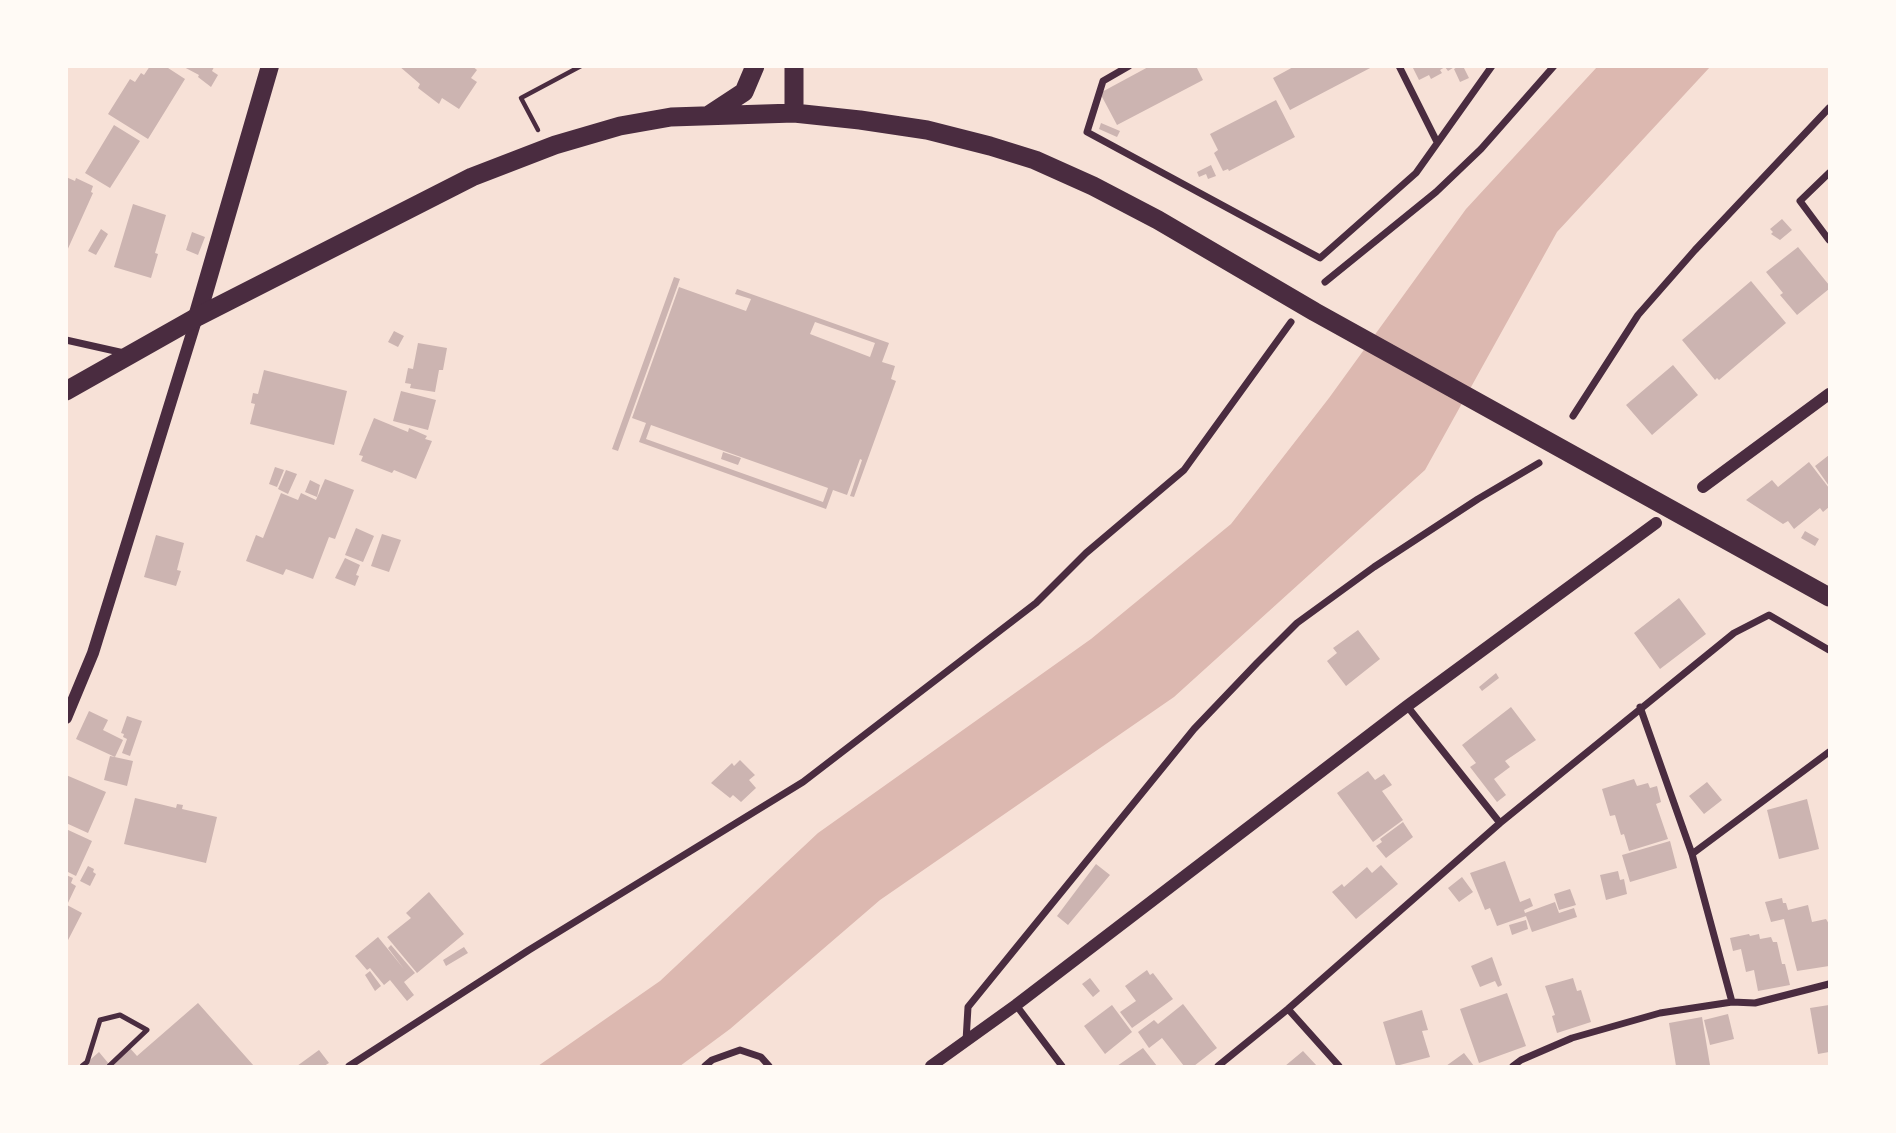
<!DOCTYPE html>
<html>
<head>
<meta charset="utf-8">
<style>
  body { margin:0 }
  #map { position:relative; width:1896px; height:1133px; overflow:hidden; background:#f7e1d7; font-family:"IBM Plex Sans",sans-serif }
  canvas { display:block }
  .frame { position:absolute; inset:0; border:68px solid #fffaf5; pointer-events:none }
</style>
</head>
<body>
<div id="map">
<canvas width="1896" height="1133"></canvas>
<div class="frame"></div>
</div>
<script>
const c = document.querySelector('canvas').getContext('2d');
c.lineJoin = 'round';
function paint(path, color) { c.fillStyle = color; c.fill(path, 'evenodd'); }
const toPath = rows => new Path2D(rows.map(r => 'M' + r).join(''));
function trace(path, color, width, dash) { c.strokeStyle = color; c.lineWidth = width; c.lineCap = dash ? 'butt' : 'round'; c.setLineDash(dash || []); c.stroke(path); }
paint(toPath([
  [1597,67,1710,67,1557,232,1425,470,1174,697,880,900,730,1029,680,1066,538,1066,660,981,818,833,1091,639,1231,524,1329,398,1466,209]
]), '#dcb8b0');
paint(toPath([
  [150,66,165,66,185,79,148,139,108,114,130,79,135,82,141,73,144,75],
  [182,66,212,66,214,67,212,71,218,75,211,87,198,77,199,75],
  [399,66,472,66,477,70,471,78,477,82,459,109,442,98,439,104,418,88,420,84],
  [1150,66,1196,66,1203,80,1117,125,1100,93],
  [1295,66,1374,66,1290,110,1273,78],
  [1412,66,1456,66,1448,71,1445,67,1440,70,1442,73,1431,79,1429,75,1419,80],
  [1459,66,1463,66,1469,78,1460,82,1454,69],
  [1276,100,1295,137,1229,171,1228,169,1223,171,1214,153,1218,150,1210,134],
  [1101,123,1120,131,1117,137,1099,129],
  [114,125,140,141,110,188,85,173],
  [1211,165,1216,176,1208,179,1206,174,1199,177,1197,172],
  [66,177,75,181,76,178,93,186,91,192,93,193,66,253],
  [133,204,166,215,155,253,158,254,151,278,114,267],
  [1782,219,1792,230,1780,240,1771,234,1773,232,1770,229],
  [101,229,108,234,96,255,88,251],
  [192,232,205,237,198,255,186,250],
  [1798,247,1829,285,1829,289,1797,315,1780,295,1783,293,1766,272],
  [674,277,680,279,618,451,612,449],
  [1751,281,1786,323,1719,380,1717,378,1715,380,1682,340],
  [679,287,746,311,751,299,735,294,737,289,889,343,882,362,895,366,891,379,896,381,854,497,850,496,862,460,860,459,847,495,833,490,826,509,639,442,646,423,632,418],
  [815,322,875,343,870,357,810,334],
  [651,425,828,488,823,502,646,439],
  [394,331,404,336,398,347,388,342],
  [418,343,447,348,443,370,439,370,435,392,410,388,411,384,405,383,408,368,413,369],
  [1673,365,1698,395,1652,435,1626,405],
  [264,370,347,391,334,445,250,424,255,404,251,403,253,393,258,394],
  [401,391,436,400,428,430,393,421],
  [374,418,408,432,409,428,427,436,425,439,432,441,416,479,394,470,392,473,361,461,363,456,359,455],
  [723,452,741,458,738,465,721,459],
  [1829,455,1829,486,1815,466],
  [1809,462,1829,488,1829,507,1823,512,1820,508,1794,529,1788,521,1783,524,1746,500,1772,480,1778,487],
  [275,467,284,470,277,487,269,484],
  [286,470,297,474,288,494,278,489],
  [325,479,354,490,335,539,329,537,313,579,286,569,283,575,246,561,256,535,263,538,281,493,298,500,301,493,316,500],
  [310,480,320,485,317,497,305,492],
  [356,528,374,536,363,562,345,555],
  [1805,531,1819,539,1815,546,1801,538],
  [382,534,401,540,389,572,371,566],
  [156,535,184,543,177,570,181,571,176,586,144,577],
  [345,558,360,565,356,575,359,576,355,586,335,578],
  [1679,598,1706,634,1660,669,1634,633],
  [1358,630,1380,659,1346,686,1327,661,1337,653,1333,648],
  [1496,673,1499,678,1482,691,1479,687],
  [1511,707,1536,740,1505,761,1510,767,1494,779,1506,795,1497,802,1470,767,1476,763,1462,745],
  [89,711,108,720,103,730,123,740,115,757,76,739],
  [127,716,142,721,130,756,122,753,127,739,123,737,124,734,121,733],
  [110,756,133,761,127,786,104,780],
  [740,760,755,775,749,780,756,788,741,802,733,795,730,798,711,783,732,763,734,766],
  [1368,771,1375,780,1384,774,1392,785,1382,791,1403,820,1373,842,1337,793],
  [66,775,106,792,88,833,66,823],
  [1634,779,1637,786,1648,783,1650,788,1657,786,1661,802,1656,804,1668,839,1629,851,1624,834,1621,835,1615,815,1610,816,1602,789],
  [1707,782,1722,800,1704,814,1689,796],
  [135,798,176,808,177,804,183,805,182,809,217,817,206,863,124,844],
  [1807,799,1819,849,1779,859,1767,810],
  [1403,822,1413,837,1386,858,1376,846,1382,842,1380,839],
  [66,829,92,841,76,876,66,871],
  [1670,841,1677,868,1630,882,1622,855],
  [1505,861,1520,902,1530,898,1533,906,1524,910,1525,913,1555,902,1559,913,1574,908,1577,917,1532,932,1526,916,1497,926,1490,908,1485,910,1470,873],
  [1096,864,1110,875,1068,925,1057,916],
  [1381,865,1398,884,1356,919,1332,892,1342,884,1344,887,1367,867,1372,873],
  [88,866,94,869,93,872,96,874,90,886,80,881],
  [1618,871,1620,880,1624,879,1627,894,1606,900,1600,875],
  [66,875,73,878,71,883,76,886,67,905,82,913,66,944],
  [1462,877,1473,892,1459,902,1448,888],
  [1570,889,1576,905,1559,910,1554,894],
  [429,892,464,934,417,973,387,937,411,918,406,913],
  [1782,898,1783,903,1786,903,1788,910,1808,905,1812,922,1826,919,1829,924,1829,966,1797,971,1784,919,1771,922,1765,902],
  [1526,920,1528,929,1512,935,1509,925],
  [1749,934,1750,936,1759,934,1760,939,1771,937,1773,942,1777,942,1782,964,1785,964,1790,985,1758,991,1754,970,1746,972,1741,949,1733,951,1730,938],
  [378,937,404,969,388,948,391,945,415,973,404,982,414,995,407,1001,390,980,384,985,370,968,367,970,355,956],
  [464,947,468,953,446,966,443,960],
  [1492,957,1502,985,1498,987,1495,981,1480,987,1471,966],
  [1147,970,1150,975,1153,973,1173,999,1132,1028,1120,1012,1136,1001,1125,986],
  [370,971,381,986,375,991,365,975],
  [1090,978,1100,991,1093,997,1082,984],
  [1573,978,1577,991,1581,990,1591,1022,1557,1033,1552,1016,1555,1015,1545,986],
  [1507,993,1526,1046,1479,1063,1460,1009],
  [198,1003,254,1066,83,1066,99,1052,109,1064,129,1047,137,1056],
  [1183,1004,1217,1048,1194,1066,1184,1066,1162,1038,1149,1048,1138,1032,1154,1020,1158,1024],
  [1112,1005,1132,1032,1105,1054,1084,1026],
  [1829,1005,1829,1052,1818,1054,1810,1008],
  [1422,1010,1428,1030,1422,1031,1430,1057,1396,1066,1383,1022],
  [1728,1014,1734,1039,1710,1045,1704,1020],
  [1702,1017,1710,1065,1676,1066,1669,1023],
  [1143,1048,1157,1066,1117,1066],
  [319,1050,329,1063,324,1066,297,1066],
  [1303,1051,1317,1066,1285,1066],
  [1464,1053,1474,1066,1446,1066]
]), '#ccb4b1');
trace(toPath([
  [538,130,521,98,581,66]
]), '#4a2c40', 4.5);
trace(toPath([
  [82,1066,87,1062,100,1020,120,1015,147,1030,109,1066]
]), '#4a2c40', 5);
trace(toPath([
  [1129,66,1103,81,1087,132,1320,258,1416,173,1492,66],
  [1399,66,1437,142],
  [1829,173,1800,201,1829,240],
  [1325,282,1436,192,1481,149,1554,66],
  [66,340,124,353],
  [1573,416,1638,315,1695,250,1829,108],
  [1407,706,1500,823],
  [1640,707,1692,854,1732,1002],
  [1692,854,1829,752],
  [1016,1005,1062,1066],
  [1288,1009,1339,1066],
  [966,1041,968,1007,1194,729,1257,663,1297,623,1374,567,1478,499,1539,463],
  [349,1066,529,950,803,782,1036,603,1086,553,1184,470,1291,322],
  [705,1066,712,1060,740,1050,761,1057,769,1066],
  [1218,1066,1288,1009,1500,823,1734,633,1769,615,1829,650],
  [1513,1066,1521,1060,1572,1038,1660,1013,1732,1002,1755,1003,1829,984]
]), '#4a2c40', 7);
trace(toPath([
  [1703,487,1829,394],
  [66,718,93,653,197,317],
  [931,1066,1016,1005,1407,706,1656,523]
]), '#4a2c40', 12);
trace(toPath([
  [197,317,270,66]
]), '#4a2c40', 18);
trace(toPath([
  [794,113,794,66],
  [709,115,744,92,755,66],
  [66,391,197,317,472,177,555,145,620,126,671,117,794,113,860,120,927,130,990,146,1035,160,1093,186,1158,220,1315,312,1829,597]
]), '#4a2c40', 19);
</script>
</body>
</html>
